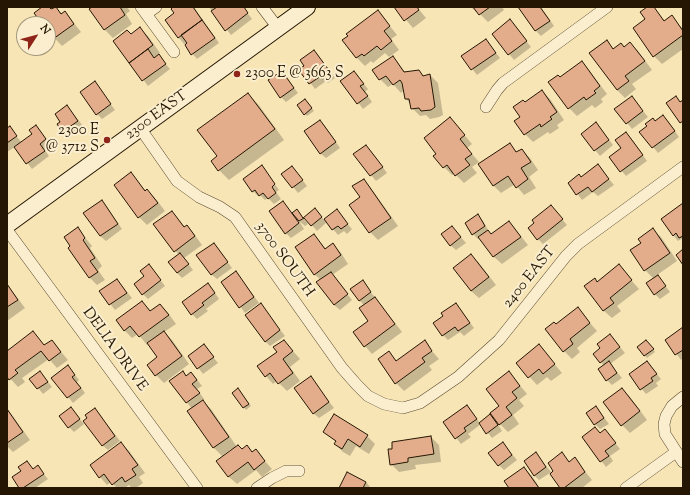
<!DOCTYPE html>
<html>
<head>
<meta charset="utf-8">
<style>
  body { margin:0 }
  #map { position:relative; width:690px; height:495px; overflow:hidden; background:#f8e5b5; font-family:"Sorts Mill Goudy",serif }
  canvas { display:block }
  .frame { position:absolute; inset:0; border:8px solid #241602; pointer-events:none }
  .north { position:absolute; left:16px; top:16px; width:40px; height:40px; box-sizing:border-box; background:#faeecf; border:1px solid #a4987d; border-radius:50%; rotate:54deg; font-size:11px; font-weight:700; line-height:16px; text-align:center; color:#241602 }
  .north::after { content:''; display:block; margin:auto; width:14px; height:18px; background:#8f2418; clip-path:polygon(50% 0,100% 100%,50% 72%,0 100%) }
</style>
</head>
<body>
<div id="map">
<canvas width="690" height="495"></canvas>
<div class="frame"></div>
<div class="north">N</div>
</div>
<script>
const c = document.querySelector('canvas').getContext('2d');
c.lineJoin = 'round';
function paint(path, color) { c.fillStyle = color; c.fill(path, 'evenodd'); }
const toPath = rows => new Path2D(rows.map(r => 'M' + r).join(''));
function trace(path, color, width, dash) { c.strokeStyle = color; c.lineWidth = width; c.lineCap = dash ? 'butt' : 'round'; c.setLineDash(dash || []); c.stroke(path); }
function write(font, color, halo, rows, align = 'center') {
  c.font = font + ' "Sorts Mill Goudy",serif'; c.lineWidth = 4; c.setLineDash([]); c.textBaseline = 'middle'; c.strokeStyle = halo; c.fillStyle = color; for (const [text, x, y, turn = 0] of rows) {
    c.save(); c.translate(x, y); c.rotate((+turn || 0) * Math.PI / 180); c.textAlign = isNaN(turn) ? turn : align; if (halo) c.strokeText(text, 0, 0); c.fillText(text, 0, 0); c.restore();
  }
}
paint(toPath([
  [44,7,48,7,51,10,55,7,62,14,65,12,81,32,62,46,48,31,48,24,43,24],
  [94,7,127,7,130,11,126,14,132,24,113,38,105,30,91,9],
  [175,7,194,7,219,43,197,59,178,37],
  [209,7,243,7,252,19,231,35],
  [395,7,417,7,426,18,413,28],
  [471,7,502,7,504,10,488,22,477,11,476,12],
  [519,7,541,7,554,26,541,36,536,31],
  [649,7,653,7,665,21,672,17,683,29,683,49,662,64,654,56,647,19],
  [378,11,397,35,391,39,399,50,389,57,385,53,373,63,371,61,365,66,357,58,344,40],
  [510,21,531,47,514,60,493,34],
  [140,29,148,36,160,53,158,55,170,69,148,86,114,41,131,35],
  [486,40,500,58,477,75,463,57],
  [606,42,614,50,624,47,630,43,638,51,652,70,632,84,636,89,625,98,617,90],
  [314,51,335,78,328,83,326,81,315,89,300,69,305,66],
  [393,57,406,73,419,71,424,76,430,75,438,83,443,115,439,117,430,119,426,115,420,116,412,108,411,104,406,99,404,90,401,93,393,84,388,87,380,79],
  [582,62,589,70,607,94,601,99,603,102,595,108,592,105,577,116,569,108,560,78],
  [282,72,298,93,286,102,281,97],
  [354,72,368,89,365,92,372,102,363,109,342,81],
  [95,83,115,110,102,119,97,114],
  [542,91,550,99,564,120,557,125,559,128,550,134,548,132,533,142,525,134,516,121,521,118,525,103],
  [248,94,258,104,284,140,229,180,219,170,218,156],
  [632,97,648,117,632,129,616,109],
  [307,102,314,111,307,116,305,114],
  [67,106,83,126,68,136,63,131,61,122],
  [320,121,325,126,340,148,326,158,320,153],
  [668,121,679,137,658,153,641,132],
  [596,123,613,145,600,156,582,134],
  [36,126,51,145,44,149,49,156,32,169,15,147,7,152,7,129,9,127,22,143,33,134],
  [457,126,472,144,467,148,479,162,472,167,477,173,464,183,454,173,452,175,444,167,438,154],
  [631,138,647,161,626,176,610,157,622,148],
  [510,145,518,153,522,150,530,158,538,170,529,177,536,188,524,195,515,184,501,193,493,185],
  [371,151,387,173,376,181,354,154],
  [262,166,279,190,276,192,281,199,274,204,268,198,265,200,260,195,258,196,253,191],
  [598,166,614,185,598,196,593,192,582,200,569,183,581,178],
  [297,173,307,186,298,193,283,174],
  [131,174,146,191,147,190,155,198,165,211,147,225,139,217],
  [363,180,371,188,398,226,378,240,370,232,351,205,361,198],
  [102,202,107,207,122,229,106,241,100,236],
  [283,202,293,214,297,211,308,224,305,226,299,221,304,229,291,238,286,233],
  [683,205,683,240,681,239,678,241,673,235],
  [551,206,567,225,543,244,538,239],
  [336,211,352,229,347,234,344,231,338,235,327,222,317,231,305,217,320,215,324,220],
  [172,212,185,227,187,226,194,234,202,245,184,258,193,270,182,278,177,273,179,255,155,225],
  [478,215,483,221,491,235,509,222,516,230,528,245,502,264,494,257,480,238,478,239,473,234],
  [452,227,466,243,456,250,450,245],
  [78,229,92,246,90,248,102,266,98,270,105,280,97,285,89,277,72,246],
  [653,230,661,237,677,261,657,275,670,292,660,299,655,294,654,279,645,270,642,243],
  [314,235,326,249,333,245,341,253,348,264,332,275,352,300,340,310,334,305,321,280,314,274],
  [214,244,232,268,217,279,211,274],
  [471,255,479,263,496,285,479,298,471,291],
  [149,265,165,286,148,299,143,294],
  [619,266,639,289,617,306,621,311,612,318,604,311,585,287,595,279,598,283],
  [236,272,259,303,245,313,222,282],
  [117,280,132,298,115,310,101,292],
  [363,282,402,332,372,354,365,346,369,321,364,305,359,300],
  [7,284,25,308,7,321],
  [213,290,219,299,206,309,208,311,197,319,192,314],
  [142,302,151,311,160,305,168,313,176,324,164,332,172,340,189,364,164,383,156,375,159,358,148,344,147,345,138,334,132,338,124,330],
  [456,304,474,328,464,336,460,332,448,340,443,335,444,317],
  [261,305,285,336,270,346,265,341],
  [578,309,597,331,577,348,580,352,572,359,564,351,556,326],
  [683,328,683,358,681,360,666,340],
  [33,333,45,346,52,341,68,360,57,368,49,359,22,378,25,382,18,387,7,375,7,352],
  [610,335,625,353,610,364,622,378,612,385,607,380,604,366,601,362,601,348],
  [284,341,300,359,290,367,300,381,287,391,277,381,273,384,266,376],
  [424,342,439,359,429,366,432,370,404,391,396,383,389,353,397,361],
  [649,343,655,352,647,358,638,348],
  [204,346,218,363,203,374,189,356],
  [546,354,562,373,551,381,547,377,537,385,517,363],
  [647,362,661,379,656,383,658,386,646,394,630,375],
  [68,366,79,380,77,382,85,393,73,403,53,378],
  [40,372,52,387,43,394,31,379],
  [183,372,187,376,191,373,196,378,202,386,197,389,204,399,202,400,211,409,237,447,242,450,247,447,253,452,255,450,272,469,262,477,256,470,237,484,229,477,218,461,232,450,231,449,222,456,214,448,188,411,192,409,170,381],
  [509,372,527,394,519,400,524,406,513,415,519,424,508,432,498,422,497,423,502,431,492,438,481,424,468,434,471,437,461,444,444,422,467,406,480,423,490,416,496,421],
  [310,377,334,408,319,418,313,413],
  [622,389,630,397,647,420,630,433,622,425],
  [240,392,251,406,246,410,233,393],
  [596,407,609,424,600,429,595,424],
  [7,408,30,440,13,452,7,446],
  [71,409,84,424,74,432,69,427],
  [95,409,120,441,108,450,102,445,88,418],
  [605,430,620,449,610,456,613,461,606,467,583,437,600,434],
  [324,432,367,436,375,444,369,454,356,446,350,456,343,452,335,444,336,442],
  [431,437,439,445,441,462,415,465,416,469,399,472,391,464],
  [121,443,129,451,145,473,139,477,143,483,136,488,132,488,129,485,125,488,117,488,111,482,107,485,100,477],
  [503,443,517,460,504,470,499,465],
  [536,454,552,473,555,471,562,454,570,462,575,459,592,480,582,488,561,488,550,473,539,480,534,475],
  [27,463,34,470,38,467,48,479,35,488,20,488,22,471],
  [524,468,532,476,540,488,510,488],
  [366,482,371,488,340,488]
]), '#0003');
const building = toPath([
  [42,7,49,7,51,9,56,7,61,14,65,11,74,24,53,39,48,33,48,24,42,24,34,13,42,7],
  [92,7,120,7,125,15,104,30,89,9,92,7],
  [173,7,193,7,202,20,178,38,165,20,174,13,171,9,173,7],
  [217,7,244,7,248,13,225,31,211,11,217,7],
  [394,7,417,7,419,10,404,21,394,7],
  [473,7,490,7,479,15,473,7],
  [518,7,540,7,550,21,535,31,518,7],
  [647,7,654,7,664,21,672,15,683,31,683,35,653,57,633,28,645,19,640,12,647,7],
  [378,10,390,26,384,31,392,41,381,50,377,46,364,56,362,54,356,58,342,40,348,36,346,34,378,10],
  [510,19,527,41,508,55,492,34,510,19],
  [202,20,215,38,191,55,185,45,187,43,181,35,202,20],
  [140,27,153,45,129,63,113,41,127,30,131,34,140,27],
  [486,39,496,53,471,70,461,56,486,39],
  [607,40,613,49,621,43,624,47,630,42,645,61,625,76,629,81,617,90,589,53,607,40],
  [148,49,154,58,159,54,166,64,142,81,129,63,148,49],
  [314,50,331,73,322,79,321,76,309,84,298,69,304,66,300,60,314,50],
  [393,56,404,72,419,70,423,76,430,74,435,107,431,110,421,111,419,108,411,109,409,99,405,99,402,83,400,80,393,85,386,76,379,80,372,70,393,56],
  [582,61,600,86,594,91,596,93,586,100,584,97,568,109,548,82,558,75,560,77,582,61],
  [282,71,294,88,280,98,268,80,282,71],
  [354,71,364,84,360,86,368,96,357,104,340,81,354,71],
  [95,81,111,104,96,115,80,92,95,81],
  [542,90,557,112,550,117,552,119,541,127,540,124,524,135,514,121,520,117,513,107,523,100,525,102,542,90],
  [248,93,275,129,218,171,211,161,217,156,197,130,248,93],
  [632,96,643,111,626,124,614,109,632,96],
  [676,96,680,102,683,100,683,121,680,123,666,103,676,96],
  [305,99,312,108,304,115,297,105,305,99],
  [67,105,78,121,62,132,57,124,60,122,55,114,67,105],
  [663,115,675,131,652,148,639,132,647,126,645,124,653,118,655,121,663,115],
  [450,117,465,135,460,139,472,154,465,159,470,165,455,176,447,165,443,168,433,156,436,154,424,138,450,117],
  [320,120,336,142,320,154,304,131,320,120],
  [596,122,609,140,594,151,581,134,596,122],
  [36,125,46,139,40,144,45,151,26,164,14,147,32,134,29,130,36,125],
  [10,126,17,136,7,143,7,128,10,126],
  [626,132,643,155,620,172,609,157,621,148,615,140,626,132],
  [510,143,516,152,522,149,531,162,521,168,528,179,516,188,508,176,493,186,478,164,510,143],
  [366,145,383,167,370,176,353,154,366,145],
  [598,164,609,179,592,192,588,187,576,195,568,183,579,174,581,177,598,164],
  [262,165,275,184,272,187,276,193,268,199,263,193,259,196,255,190,252,192,243,179,262,165],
  [292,166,303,180,292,188,281,174,292,166],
  [131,172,145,191,147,189,158,203,138,218,114,185,131,172],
  [364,179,391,218,369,233,349,205,360,197,352,186,364,179],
  [102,200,118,224,100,236,83,213,102,200],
  [283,201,299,223,285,234,269,211,283,201],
  [683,203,683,236,679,238,676,233,673,236,661,219,683,203],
  [551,205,563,219,537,240,528,228,534,223,532,220,551,205],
  [315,208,322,217,311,226,304,218,299,221,292,213,297,209,303,218,315,208],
  [337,209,348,224,341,229,338,226,332,230,324,219,337,209],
  [172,211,184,227,187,225,195,236,174,252,153,224,172,211],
  [478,214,485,226,472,235,465,223,478,214],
  [509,221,521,237,493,257,478,237,488,230,491,234,509,221],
  [452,226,461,237,450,246,441,234,452,226],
  [78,227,85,238,83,240,95,258,90,261,98,272,89,278,68,248,70,246,64,237,78,227],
  [653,228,670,253,644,271,630,250,641,243,638,239,653,228],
  [314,234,325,249,333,243,341,255,314,275,295,247,314,234],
  [214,243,228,262,211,275,196,255,214,243],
  [683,249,683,265,676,255,683,249],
  [180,253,189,264,177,273,168,262,180,253],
  [471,254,489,277,471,291,453,268,471,254],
  [149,264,161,280,142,295,134,284,144,276,140,271,149,264],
  [619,264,632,280,610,298,614,303,603,311,584,286,595,278,597,282,619,264],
  [236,271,254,297,239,308,221,282,236,271],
  [331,272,348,294,334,305,316,282,331,272],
  [658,275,666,286,654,295,646,283,658,275],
  [117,279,127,293,109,305,99,291,117,279],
  [363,280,371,292,359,301,350,289,363,280],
  [208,283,215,293,202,303,204,305,191,315,182,302,208,283],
  [7,284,18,300,7,307,7,284],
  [375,297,395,324,364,347,353,332,368,321,359,308,375,297],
  [142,301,150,311,160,304,169,315,139,337,130,326,124,331,116,320,142,301],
  [261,303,280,330,265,342,245,315,261,303],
  [456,303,470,323,458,331,455,327,442,336,433,323,443,316,441,313,456,303],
  [578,307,590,323,570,339,573,344,563,352,545,329,554,322,556,324,578,307],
  [683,327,683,350,675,355,665,340,683,327],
  [33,331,44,345,52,340,61,352,49,361,41,351,15,370,18,373,9,380,7,377,7,351,33,331],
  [164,331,182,356,155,376,147,365,157,357,147,343,164,331],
  [610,334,620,347,600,363,593,354,600,348,597,344,610,334],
  [284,340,293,351,283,359,293,373,278,384,270,373,265,377,257,366,277,352,273,347,284,340],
  [425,340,432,351,422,358,425,362,395,384,378,359,389,351,396,361,425,340],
  [646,340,654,349,644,356,637,347,646,340],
  [204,344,214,357,197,369,188,356,204,344],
  [539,344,555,364,543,374,539,369,528,378,516,363,539,344],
  [609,361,617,373,606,381,598,369,609,361],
  [647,361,657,374,651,378,653,381,640,390,629,374,647,361],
  [68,365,75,375,72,377,81,388,67,398,51,378,68,365],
  [40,371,48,382,37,389,29,379,40,371],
  [183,371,186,376,191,372,197,380,192,384,200,393,186,403,169,381,183,371],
  [509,371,520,386,512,392,517,398,506,407,512,415,499,425,490,413,499,406,486,389,509,371],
  [311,376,329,402,313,414,294,388,311,376],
  [238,388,249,404,243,408,232,393,238,388],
  [622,388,640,411,621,426,603,402,622,388],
  [203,400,229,437,213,448,187,411,203,400],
  [467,405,477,419,464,428,466,431,455,439,443,422,467,405],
  [596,406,604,418,594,425,586,413,596,406],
  [71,407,80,419,68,428,59,416,71,407],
  [95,408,115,436,102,446,83,421,87,418,85,415,95,408],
  [7,409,23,432,7,443,7,409],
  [334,414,368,435,360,447,348,439,342,449,334,444,336,441,323,432,334,414],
  [490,414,498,425,486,434,479,423,490,414],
  [595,427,600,433,605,429,616,443,605,451,609,456,600,462,582,437,595,427],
  [431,436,434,454,408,458,408,462,390,465,388,449,392,449,392,442,431,436],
  [121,442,138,465,132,469,136,475,125,482,122,477,112,485,104,474,99,478,90,465,121,442],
  [503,442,512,455,498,466,488,453,503,442],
  [238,445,242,449,247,445,252,452,256,449,265,461,254,470,248,462,228,477,216,461,238,445],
  [536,452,546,467,534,476,524,461,536,452],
  [562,452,569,462,575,457,585,472,564,488,560,488,550,474,553,471,548,463,562,452],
  [27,461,33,469,38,465,44,474,23,488,19,488,12,477,21,471,18,467,27,461],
  [524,467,539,488,509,488,504,481,524,467],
  [347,472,366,482,363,488,339,488,347,472]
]);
paint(building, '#e3ad8c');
trace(building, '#241602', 1);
const street = toPath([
  [141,7,174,52],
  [262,7,278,28],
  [146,14,156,7],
  [486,107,497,90,503,83,607,7],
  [140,128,177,181,199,197,220,207,235,217,342,368,357,385,368,396,384,404,403,408,420,403,458,377,499,340,566,256,578,244,683,167],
  [7,230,197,488],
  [683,397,672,406,666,416,664,424,665,434,683,462],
  [257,488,272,478,286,471,299,471],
  [626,488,676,452]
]);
const secondary = toPath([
  [7,225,307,7]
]);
trace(street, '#594a2f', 12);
trace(secondary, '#241602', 18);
trace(street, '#faeecf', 11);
trace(secondary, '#faeecf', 16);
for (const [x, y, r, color] of [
  [237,74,4,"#8f2418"],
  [107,140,4,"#8f2418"]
]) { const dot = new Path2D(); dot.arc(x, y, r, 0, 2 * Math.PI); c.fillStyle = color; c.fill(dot); trace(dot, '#faeecf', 1.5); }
write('15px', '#241602', '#faeecf', [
  ["2300 E @ 3663 S",245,74],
  ["2300 E",99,131,"right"],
  ["@ 3712 S",99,148,"right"]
], 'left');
write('15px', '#241602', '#faeecf', [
  ["2300 EAST",157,116,-36],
  ["3700 SOUTH",284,260,54],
  ["2400 EAST",530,278,-51],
  ["DELIA DRIVE",114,350,54]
]);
</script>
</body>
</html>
